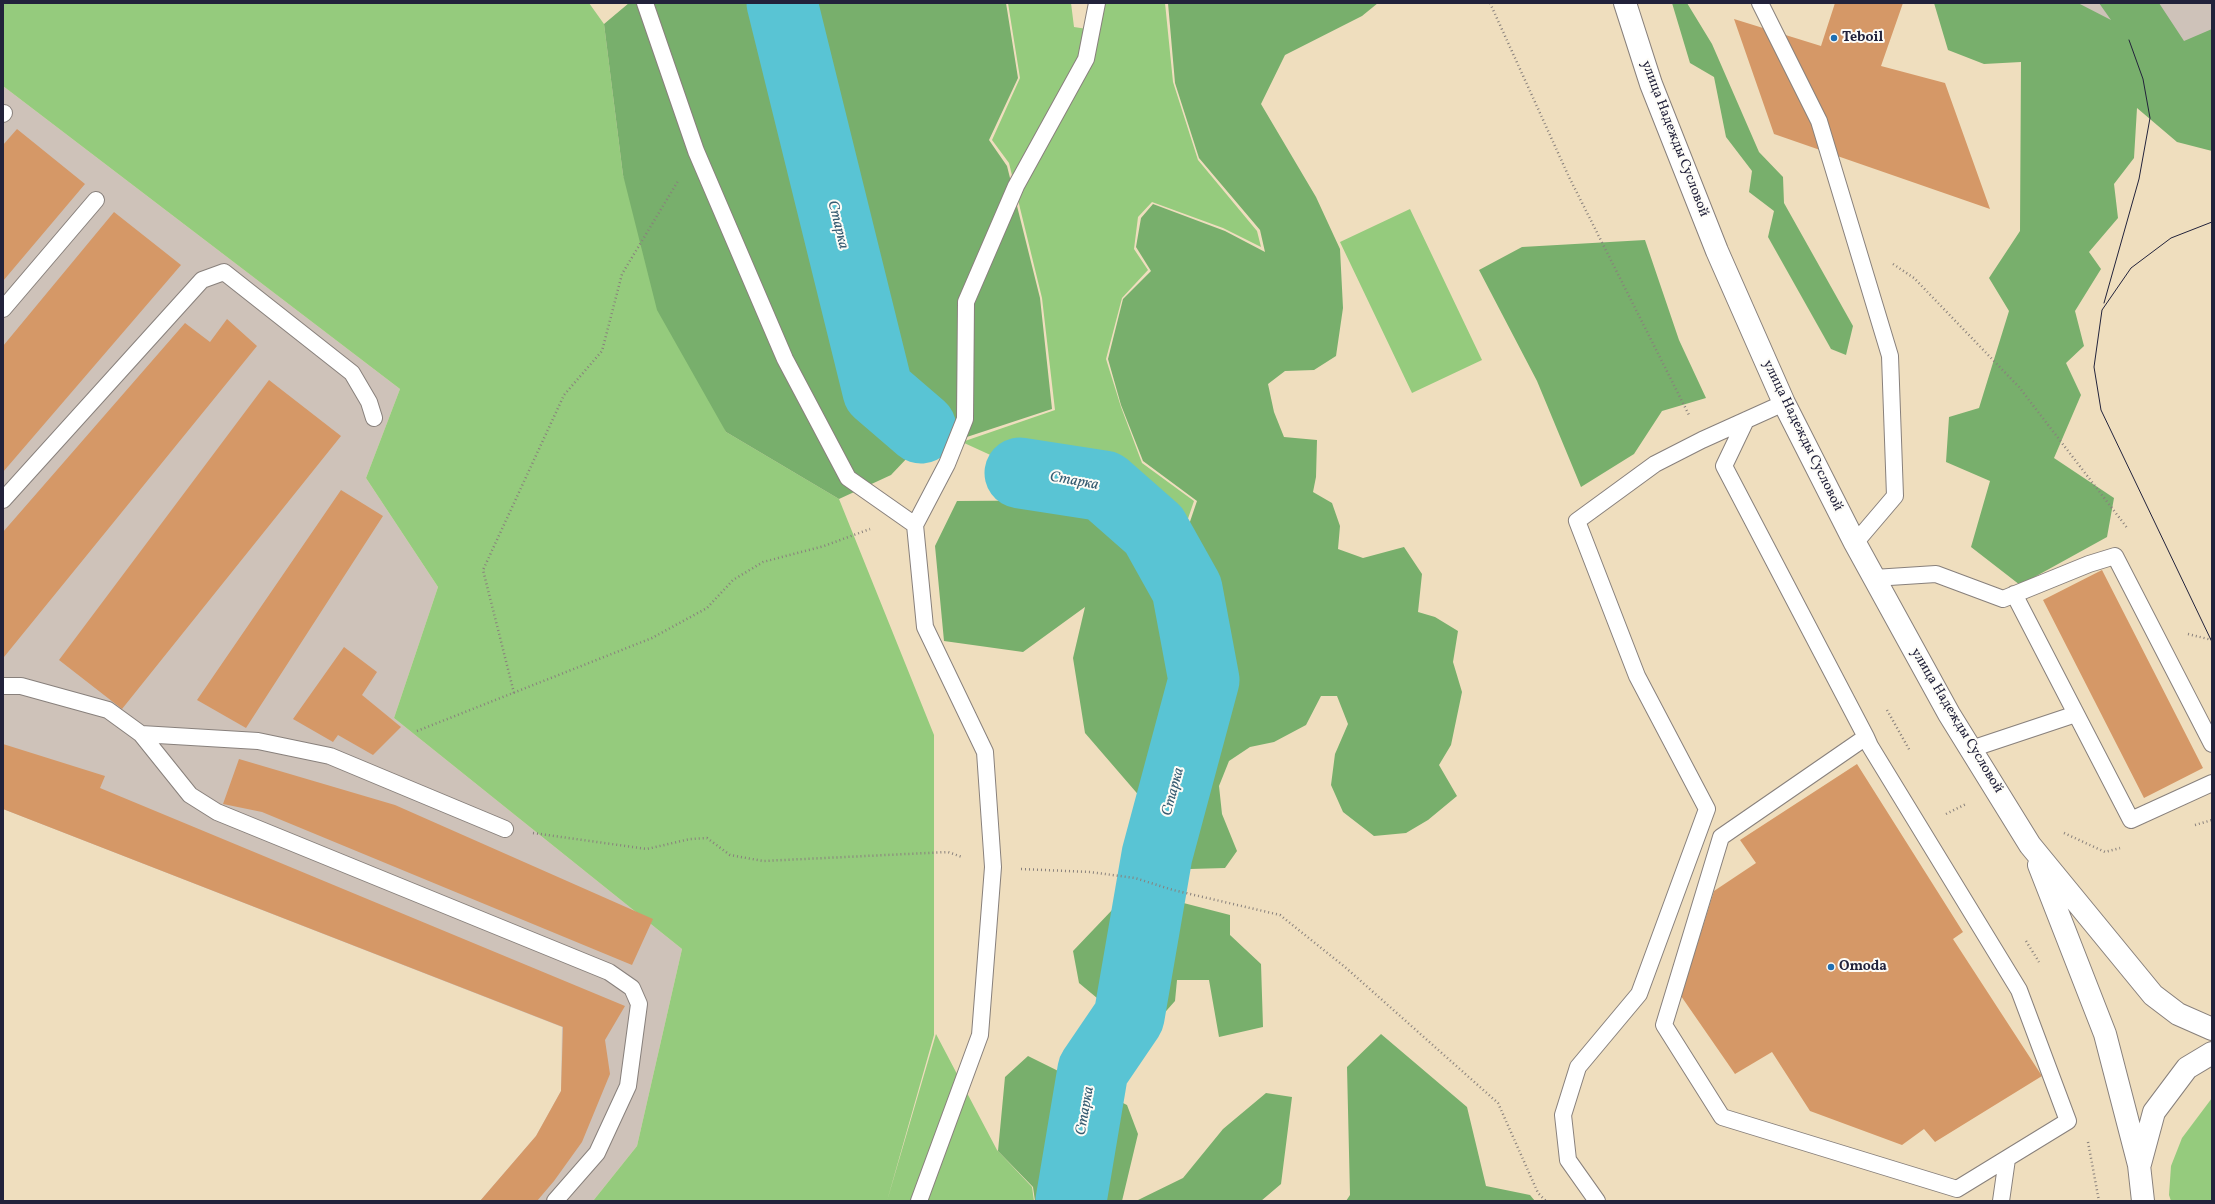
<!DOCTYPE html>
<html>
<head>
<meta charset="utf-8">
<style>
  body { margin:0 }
  #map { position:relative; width:2215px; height:1204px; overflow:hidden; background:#efdebe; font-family:Vollkorn,serif }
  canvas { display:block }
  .frame { position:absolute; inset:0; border:4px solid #22223b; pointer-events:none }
</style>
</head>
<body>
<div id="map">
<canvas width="2215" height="1204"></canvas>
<div class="frame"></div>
</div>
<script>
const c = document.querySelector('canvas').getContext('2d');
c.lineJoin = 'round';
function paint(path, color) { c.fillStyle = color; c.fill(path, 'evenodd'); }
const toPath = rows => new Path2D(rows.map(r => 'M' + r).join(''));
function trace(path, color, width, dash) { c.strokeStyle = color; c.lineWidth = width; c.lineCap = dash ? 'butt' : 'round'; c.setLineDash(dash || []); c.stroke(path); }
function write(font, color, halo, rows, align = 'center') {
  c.font = font + ' Vollkorn,serif'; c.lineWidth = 4; c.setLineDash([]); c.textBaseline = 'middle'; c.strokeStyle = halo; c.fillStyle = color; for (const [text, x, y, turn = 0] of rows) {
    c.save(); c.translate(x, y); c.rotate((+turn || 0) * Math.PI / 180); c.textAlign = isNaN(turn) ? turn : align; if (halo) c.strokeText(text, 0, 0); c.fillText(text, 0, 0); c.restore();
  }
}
paint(toPath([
  [2037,3,2212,3,2212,73],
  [3,86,400,389,366,478,438,587,394,718,682,949,637,1146,593,1201,480,1201,536,1136,561,1091,562,1027,3,809]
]), '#cec2b9');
paint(toPath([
  [3,3,589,3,604,24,623,175,726,432,839,499,934,735,934,1035,887,1201,593,1201,637,1146,682,949,394,718,438,587,366,478,400,389,3,86],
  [1008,3,1071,3,1074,27,1100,31,1105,3,1165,3,1173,82,1198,160,1257,231,1261,247,1223,228,1152,202,1138,217,1134,249,1148,270,1122,298,1106,359,1121,407,1142,463,1194,501,1179,545,1161,534,1157,527,1106,483,1021,469,962,442,1055,410,1042,298,1009,163,992,140,1020,78],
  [1410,209,1482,360,1412,393,1340,242],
  [936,1034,997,1150,1032,1187,1034,1201,887,1201],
  [2212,1098,2212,1201,2171,1201,2169,1195,2171,1166,2182,1138]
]), '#95cb7d');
paint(toPath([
  [629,3,1006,3,1018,78,989,140,1007,166,1040,298,1052,409,909,456,891,475,839,499,726,432,657,310,623,175,604,24],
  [1168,3,1378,3,1362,16,1285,55,1261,104,1316,197,1340,249,1343,308,1336,356,1314,370,1285,371,1268,384,1274,412,1284,437,1317,440,1316,477,1313,492,1332,503,1340,526,1338,549,1363,558,1404,547,1422,574,1418,612,1435,617,1458,631,1453,662,1462,692,1451,745,1439,765,1457,796,1428,820,1406,833,1374,836,1343,812,1331,785,1335,754,1348,724,1337,696,1321,696,1306,725,1274,742,1250,747,1229,761,1219,786,1222,814,1237,851,1225,868,1190,869,1148,806,1085,733,1073,658,1085,607,1023,652,944,641,935,546,957,501,1097,500,1181,548,1197,501,1143,461,1121,405,1108,359,1123,299,1151,271,1136,247,1141,218,1153,204,1225,231,1265,252,1260,230,1199,158,1175,83],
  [1672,3,1687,3,1712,44,1759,152,1783,177,1784,203,1853,326,1846,355,1831,349,1768,237,1774,211,1749,192,1752,171,1726,137,1714,77,1690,63],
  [1934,3,2078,3,2111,20,2099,3,2159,3,2184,41,2212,29,2212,151,2177,142,2137,108,2134,158,2114,184,2118,218,2089,252,2101,269,2075,311,2084,346,2066,363,2081,395,2054,458,2114,498,2107,537,2020,585,1971,547,1990,481,1946,462,1949,417,1979,408,2009,311,1989,278,2020,231,2021,62,1984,64,1948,50],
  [1645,240,1679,340,1706,398,1662,411,1634,454,1581,487,1537,381,1479,270,1522,247],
  [1137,891,1230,915,1230,935,1261,964,1263,1027,1219,1037,1209,980,1177,980,1175,1001,1152,1027,1097,998,1079,983,1073,951,1114,908],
  [1381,1034,1467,1107,1486,1186,1530,1195,1535,1201,1346,1201,1350,1195,1347,1067],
  [1028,1056,1127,1105,1138,1134,1122,1201,1035,1201,1033,1187,998,1151,1005,1077],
  [1266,1093,1292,1097,1281,1184,1261,1201,1136,1201,1183,1178,1223,1129]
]), '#78af6c');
trace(toPath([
  [782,3,878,391,921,428],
  [1020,473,1104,486,1154,530,1187,589,1204,680,1157,855,1129,1017,1093,1070,1071,1201]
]), '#59c4d4', 71);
paint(toPath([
  [1835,3,1903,3,1881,66,1945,83,1990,209,1774,134,1734,19,1821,46],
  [17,129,85,184,3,281,3,145],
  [114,212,181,265,3,472,3,346],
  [227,319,257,346,4,657,3,532,185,323,210,342],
  [269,380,341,436,122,709,59,660],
  [341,490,383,516,246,728,197,700],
  [2102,570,2203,768,2144,798,2043,600],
  [344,647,377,672,362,695,401,727,373,755,338,735,333,742,293,719],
  [3,744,105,776,100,788,625,1006,605,1040,610,1074,582,1142,554,1181,537,1201,480,1201,536,1136,561,1091,563,1027,3,809],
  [239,759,395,805,653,919,632,965,262,812,223,804],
  [1857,764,1963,932,1953,939,2042,1076,1935,1142,1924,1129,1902,1145,1810,1111,1772,1052,1735,1074,1681,996,1714,891,1756,863,1740,840]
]), '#d59867');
const service = toPath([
  [645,3,696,151,785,359,848,478,915,525],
  [1760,3,1819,121,1890,356,1895,496,1855,543],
  [3,114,4,113],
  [3,309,96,200],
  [1746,420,1724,466,1866,737,1870,746,2019,990,2068,1121,1957,1189,1722,1117,1664,1025,1721,837,1866,737],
  [3,500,202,280,224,272,352,373,369,402,374,418],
  [1874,578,1936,574,2003,599,2089,564,2115,556,2212,744],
  [2014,594,2131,820,2212,783],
  [3,686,21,686,108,710,141,734,190,795,217,812,609,972,632,988,639,1004,628,1086,597,1153,555,1201],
  [141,734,258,741,330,756,505,829],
  [1971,749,2076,714],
  [919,1201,980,1035,993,867,985,752,925,627,915,525,947,464,965,419,966,302,1016,186,1086,59,1097,3],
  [1597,1201,1568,1160,1563,1115,1578,1067,1639,994,1707,809,1637,676,1577,521,1655,464,1702,440,1784,403],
  [2001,1201,2007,1159]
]);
const secondary = toPath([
  [1625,3,1651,84,1717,251,1784,403,1855,543,1949,714,2030,845,2153,995,2178,1014,2212,1029],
  [2039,865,2105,1034,2139,1165,2143,1201],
  [2140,1164,2154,1112,2187,1068,2212,1053]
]);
trace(service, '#88807c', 18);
trace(secondary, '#88807c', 24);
trace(toPath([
  [1490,3,1569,177,1689,415],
  [1893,264,1914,278,2019,387,2128,529],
  [2188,634,2212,640],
  [514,693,483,570,564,395,602,351,622,274,678,181],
  [1887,710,1910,751],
  [417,731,652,638,707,608,733,580,763,562,824,546,870,529],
  [1946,814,1966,804],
  [2195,825,2212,820],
  [533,833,647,849,690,839,707,838,730,855,763,861,948,852,962,857],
  [2064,833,2105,852,2120,848],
  [1021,869,1090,872,1135,878,1173,890,1280,915,1345,967,1498,1103,1538,1193,1546,1201],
  [2026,941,2039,962],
  [2088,1142,2099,1201]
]), '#88807c', 2.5, [1, 3]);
trace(service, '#fff', 16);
trace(secondary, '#fff', 22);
trace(toPath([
  [2212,222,2171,238,2131,268,2102,310,2094,367,2101,410,2212,642],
  [2104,303,2139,179,2150,118,2143,79,2129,40]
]), '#22223b', 1);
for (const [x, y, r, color] of [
  [1834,38,4,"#1f6fb2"],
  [1831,967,4,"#1f6fb2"]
]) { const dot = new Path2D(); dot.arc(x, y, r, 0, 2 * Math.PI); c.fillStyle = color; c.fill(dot); trace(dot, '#fdfcf7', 1.5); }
write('bold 14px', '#22223b', '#fdfcf7', [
  ["Teboil",1842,38],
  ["Omoda",1839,967]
], 'left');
write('14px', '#22223b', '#fdfcf7', [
  ["улица Надежды Сусловой",1674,139,69],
  ["улица Надежды Сусловой",1802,436,64],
  ["улица Надежды Сусловой",1956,721,59]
]);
write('italic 15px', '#355b71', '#fdfcf7', [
  ["Старка",837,225,76],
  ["Старка",1074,482,10],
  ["Старка",1174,792,-75],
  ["Старка",1086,1111,-80]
]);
</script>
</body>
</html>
